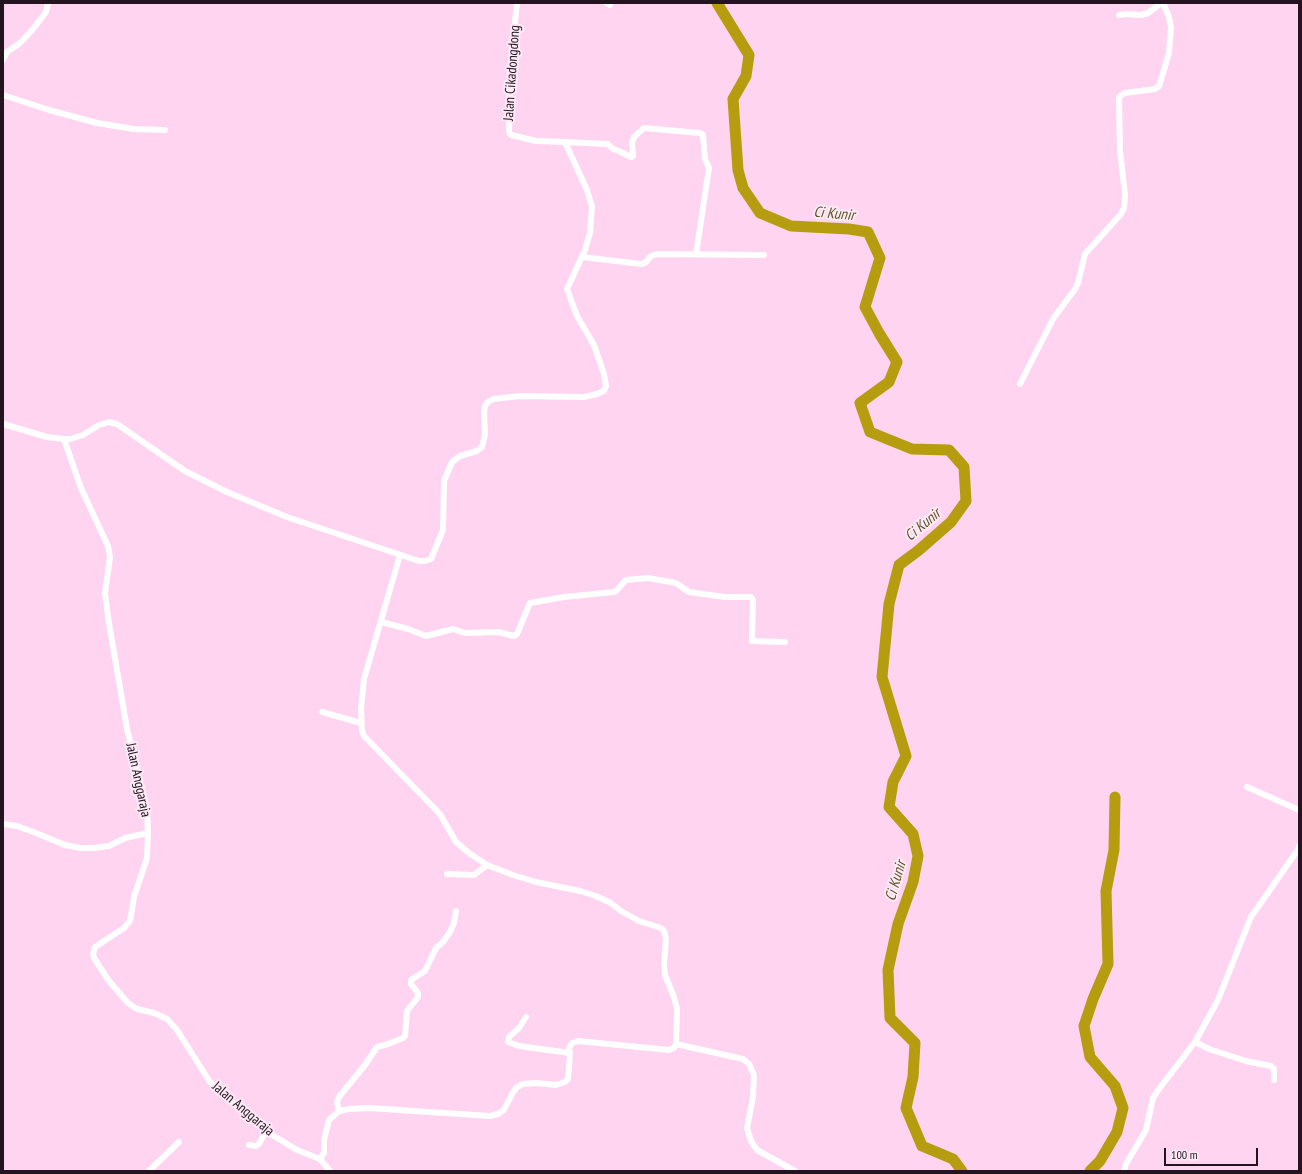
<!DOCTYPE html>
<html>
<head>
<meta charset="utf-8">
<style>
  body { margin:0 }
  #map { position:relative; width:1302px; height:1174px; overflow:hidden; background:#ffd4f1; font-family:"PT Sans Narrow",sans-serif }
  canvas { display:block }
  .frame { position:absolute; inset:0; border:4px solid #23141f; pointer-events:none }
  .scale { position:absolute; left:1164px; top:1148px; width:94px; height:18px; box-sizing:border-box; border:2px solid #23141f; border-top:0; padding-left:5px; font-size:12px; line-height:14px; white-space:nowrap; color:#23141f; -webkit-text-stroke:3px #fceaf6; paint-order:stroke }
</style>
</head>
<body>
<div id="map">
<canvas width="1302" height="1174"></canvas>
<div class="frame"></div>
<div class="scale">100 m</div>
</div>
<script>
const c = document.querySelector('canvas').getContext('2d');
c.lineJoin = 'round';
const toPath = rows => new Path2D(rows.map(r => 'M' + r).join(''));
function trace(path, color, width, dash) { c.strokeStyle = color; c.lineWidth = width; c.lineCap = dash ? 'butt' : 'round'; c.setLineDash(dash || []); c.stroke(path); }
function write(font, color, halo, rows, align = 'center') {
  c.font = font + ' "PT Sans Narrow",sans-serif'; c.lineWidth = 4; c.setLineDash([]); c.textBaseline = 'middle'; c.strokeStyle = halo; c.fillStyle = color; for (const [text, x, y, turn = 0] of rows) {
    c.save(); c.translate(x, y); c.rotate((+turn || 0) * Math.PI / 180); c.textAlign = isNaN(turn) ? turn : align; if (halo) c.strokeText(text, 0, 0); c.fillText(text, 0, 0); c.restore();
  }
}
trace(toPath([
  [717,3,749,55,746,76,733,99,738,170,743,188,760,213,791,226,849,229,868,232,880,258,865,307,879,333,897,362,889,382,860,403,870,432,912,449,949,450,964,467,966,501,951,522,919,550,899,565,889,604,882,677,906,756,893,782,889,807,913,834,918,856,913,882,898,924,888,970,890,1018,915,1043,913,1077,906,1108,922,1146,953,1159,962,1171],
  [1090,1171,1100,1161,1117,1132,1123,1108,1115,1086,1090,1057,1084,1026,1093,999,1108,964,1106,891,1114,850,1115,797]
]), '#b59d0f', 11);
trace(toPath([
  [607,3,610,5],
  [1119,15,1125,14,1141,15,1148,13,1161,3],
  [3,60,7,52,20,43,33,29,46,12,48,3],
  [3,95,49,110,97,123,134,129,165,130],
  [565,142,608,144,613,149,619,151,631,157,633,156,632,143,634,137,644,128,700,133,703,135,705,159,709,168,696,254],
  [582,257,641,264,645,263,651,256,657,254,764,255],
  [1020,384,1053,319,1075,289,1078,283,1085,254,1121,214,1124,208,1125,195,1120,150,1119,99,1120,96,1125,93,1155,89,1159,86,1160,83,1169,53,1171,27,1169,17,1163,3],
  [3,424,47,437,64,439,81,488,108,546,110,557,105,593,108,617,127,729,147,809,148,833,147,858,134,897,130,921,124,928,95,947,93,954,94,958,109,981,128,1003,137,1009,154,1013,167,1019,177,1030,210,1082,233,1103,269,1133,297,1150,320,1159],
  [64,439,70,439,83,435,99,425,109,422,117,424,185,471,227,492,287,517,419,561,425,561,431,559,443,530,444,481,452,462,460,456,477,451,482,447,485,435,484,413,485,406,488,402,493,399,520,396,584,397,597,394,604,391,606,386,604,374,594,345,577,316,567,289,585,250,590,233,592,207,587,190,565,142,536,141,511,135,509,132,510,70,517,3],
  [381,622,408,629,426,636,453,629,465,633,498,632,514,636,517,634,530,603,564,597,614,592,616,591,626,580,648,578,676,583,689,592,725,597,751,597,753,600,752,641,785,642],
  [322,712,361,723],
  [1247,787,1299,810],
  [3,824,17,826,36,833,65,845,81,848,94,848,109,846,125,838,148,833],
  [447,874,474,875,487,865],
  [526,1017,519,1028,509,1037,508,1042,519,1046,570,1053],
  [1195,1042,1209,1049,1246,1061,1271,1066,1274,1069,1274,1080],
  [676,1044,743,1059,749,1064,754,1075,753,1097,747,1128,751,1141,757,1150,795,1171],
  [339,1111,337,1102,339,1097,365,1065,377,1047,388,1044,403,1038,405,1036,407,1011,418,997,418,993,411,984,411,980,425,971,436,948,443,942,450,932,454,923,456,911],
  [249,1145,256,1146,259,1144,266,1131],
  [320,1159,324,1153,324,1140,329,1120,339,1111,349,1109,369,1108,490,1116,498,1114,504,1110,512,1094,517,1087,523,1084,536,1083,556,1085,565,1082,568,1079,570,1053,569,1048,572,1043,578,1041,669,1050,674,1048,676,1044,677,1009,674,997,665,975,664,965,666,938,664,931,661,928,639,921,621,911,611,903,596,896,580,891,536,882,513,875,487,865,469,853,456,842,440,814,364,736,362,730,361,709,364,679,400,555],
  [320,1159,330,1171],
  [149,1171,179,1142],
  [1124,1171,1126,1164,1146,1130,1153,1098,1159,1089,1195,1042,1218,1000,1251,917,1297,851,1299,846]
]), '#fff', 6);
write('14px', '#23141f', '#fceaf6', [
  ["Jalan Cikadongdong",512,73,-86],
  ["Jalan Anggaraja",138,780,78],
  ["Jalan Anggaraja",243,1109,40]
]);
write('italic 15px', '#5f5525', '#fceaf6', [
  ["Ci Kunir",834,214,5],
  ["Ci Kunir",923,525,-40],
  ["Ci Kunir",896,881,-74]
]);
</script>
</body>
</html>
